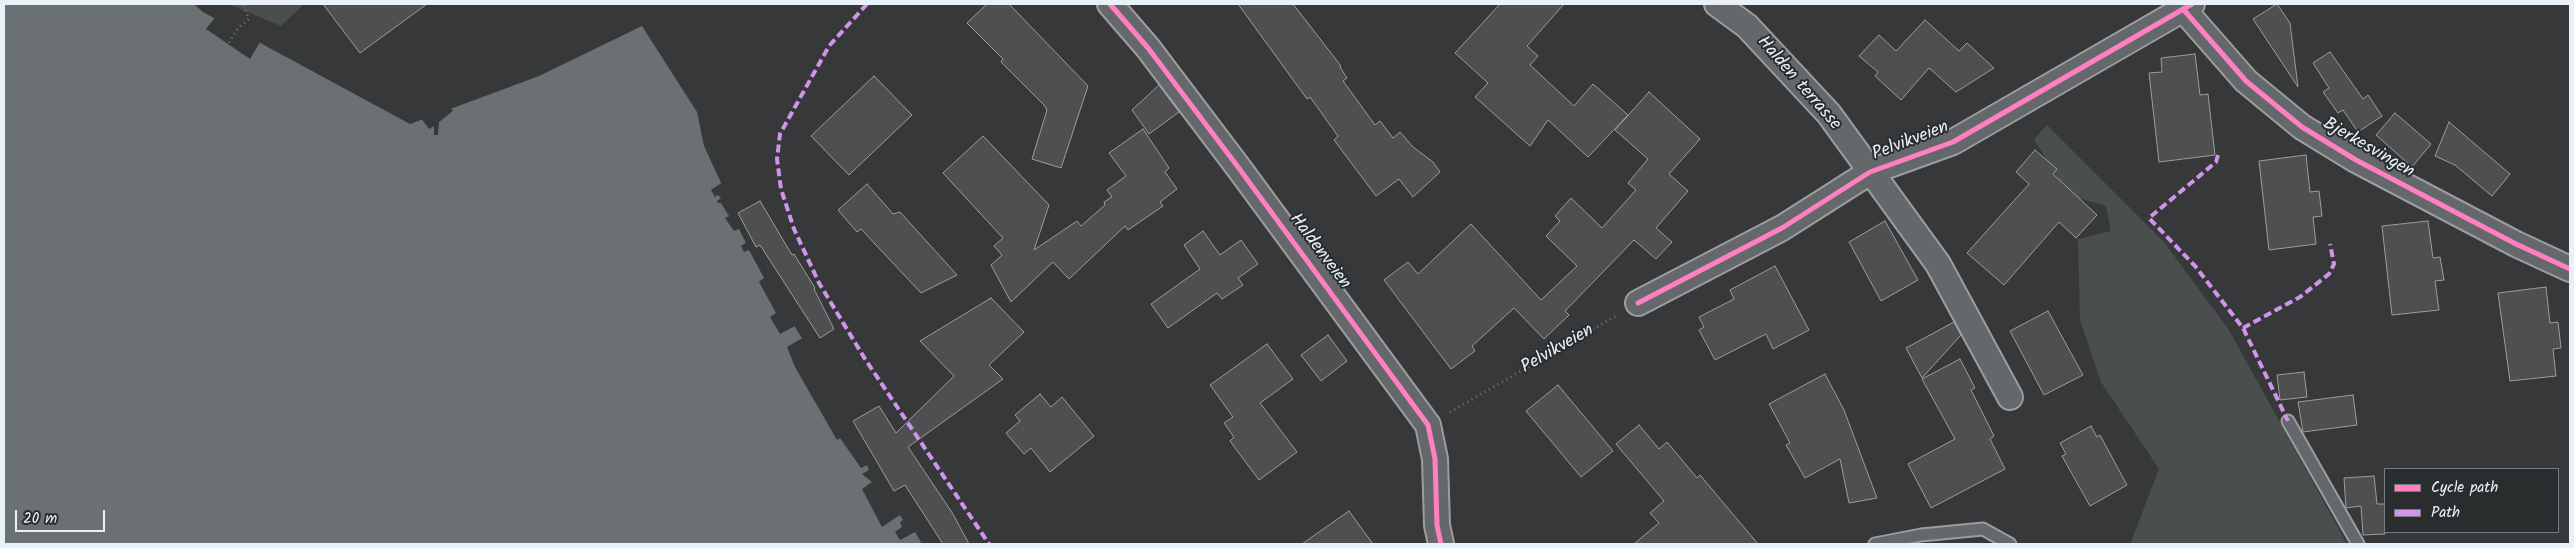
<!DOCTYPE html>
<html>
<head>
<meta charset="utf-8">
<style>
  body { margin:0 }
  #map { position:relative; width:2574px; height:548px; overflow:hidden; background:#363839; font-family:Kalam,sans-serif }
  canvas { display:block }
  .frame { position:absolute; inset:0; border:5px solid #e8f1f8; pointer-events:none }
  .legend { position:absolute; left:2384px; top:468px; width:175px; height:65px; box-sizing:border-box; background:#2a2d2e; border:1px solid #767b7f; margin:0; padding:6px 9px; list-style:none; font-size:15px; color:#e8f1f8 }
  .legend li { display:flex; align-items:center; gap:10px; height:25px }
  .legend b { width:25px; border:1px solid #767b7f }
  .scale { position:absolute; left:15px; top:510px; width:90px; height:22px; box-sizing:border-box; border:2px solid #e8f1f8; border-top:0; padding-left:6px; font-size:15px; line-height:18px; white-space:nowrap; color:#e8f1f8; -webkit-text-stroke:4px #2a2d2e; paint-order:stroke }
</style>
</head>
<body>
<div id="map">
<canvas width="2574" height="548"></canvas>
<div class="frame"></div>
<ul class="legend">
<li><b style="height:6px;background:#ff80c0"></b>Cycle path</li>
<li><b style="height:6px;background:#d193ec"></b>Path</li>
</ul>
<div class="scale">20 m</div>
</div>
<script>
const c = document.querySelector('canvas').getContext('2d');
c.lineJoin = 'round';
function paint(path, color) { c.fillStyle = color; c.fill(path, 'evenodd'); }
const toPath = rows => new Path2D(rows.map(r => 'M' + r).join(''));
function trace(path, color, width, dash) { c.strokeStyle = color; c.lineWidth = width; c.lineCap = dash ? 'butt' : 'round'; c.setLineDash(dash || []); c.stroke(path); }
function write(font, color, halo, rows, align = 'center') {
  c.font = font + ' Kalam,sans-serif'; c.lineWidth = 4; c.setLineDash([]); c.textBaseline = 'middle'; c.strokeStyle = halo; c.fillStyle = color; for (const [text, x, y, turn = 0] of rows) {
    c.save(); c.translate(x, y); c.rotate((+turn || 0) * Math.PI / 180); c.textAlign = isNaN(turn) ? turn : align; if (halo) c.strokeText(text, 0, 0); c.fillText(text, 0, 0); c.restore();
  }
}
paint(toPath([
  [228,4,304,4,281,26],
  [2047,125,2164,242,2229,330,2347,544,2130,544,2159,469,2101,382,2080,320,2078,239,2111,231,2106,206,2068,195,2034,139]
]), '#4a4e4f');
paint(toPath([
  [4,4,194,4,203,12,410,124,539,76,642,26,697,112,704,146,767,282,930,544,4,544]
]), '#6b7073');
paint(toPath([
  [216,16,260,42,250,59,206,29],
  [450,107,453,111,439,122,438,135,434,135,434,126,429,129,421,118],
  [723,182,770,281,797,325,780,334,770,317,776,313,759,282,764,278,749,250,744,252,741,246,746,243,739,229,734,231,725,218,729,216,721,203,718,203,717,201,721,198,718,195,715,197,711,190],
  [804,337,929,538,932,544,918,544,921,542,915,532,900,540,895,532,902,527,900,522,903,520,900,515,882,527,862,489,872,482,862,474,869,470,867,465,861,468,840,438,837,440,795,367,787,347]
]), '#363839');
const building = toPath([
  [323,4,427,4,360,53,323,4],
  [987,4,1009,4,1088,86,1061,168,1032,159,1047,110,1044,105,1001,62,1003,59,967,23,987,4],
  [1238,4,1293,4,1341,66,1340,67,1347,78,1343,81,1375,125,1380,121,1393,138,1400,132,1413,147,1433,162,1440,172,1413,197,1399,179,1376,196,1334,140,1338,136,1310,97,1307,99,1238,4],
  [1500,4,1564,4,1527,46,1538,56,1530,65,1574,106,1593,84,1628,115,1588,157,1548,120,1530,146,1475,97,1488,83,1455,53,1500,4],
  [2277,4,2290,23,2298,87,2253,19,2277,4],
  [1925,20,1959,51,1967,43,1994,68,1956,92,1929,68,1901,100,1875,76,1878,72,1859,56,1879,35,1896,51,1925,20],
  [2330,52,2363,99,2368,95,2382,116,2358,132,2343,110,2338,113,2323,92,2329,88,2313,63,2330,52],
  [2195,54,2200,95,2208,94,2215,155,2159,162,2149,73,2162,72,2161,58,2195,54],
  [874,76,912,115,849,175,811,136,874,76],
  [1159,85,1179,112,1149,134,1132,110,1159,85],
  [1649,92,1700,139,1669,174,1688,191,1656,228,1672,242,1656,259,1634,240,1565,311,1569,315,1544,339,1514,308,1472,346,1475,351,1451,369,1384,280,1408,262,1418,274,1471,224,1541,300,1577,266,1546,236,1560,221,1555,216,1571,198,1602,228,1636,190,1628,183,1648,159,1615,130,1649,92],
  [2395,113,2431,144,2412,167,2376,135,2395,113],
  [2449,122,2510,174,2492,196,2455,165,2435,156,2449,122],
  [1143,129,1169,168,1165,172,1177,189,1160,202,1163,206,1128,230,1125,226,1069,279,1053,262,1011,302,991,265,1002,255,994,246,1003,238,943,173,983,136,1049,205,1034,250,1077,221,1081,226,1105,205,1104,202,1112,197,1107,190,1126,176,1109,153,1143,129],
  [2035,150,2057,169,2053,174,2097,215,2076,238,2059,222,2004,285,1967,253,2029,184,2016,172,2035,150],
  [2306,155,2310,192,2319,191,2322,216,2313,217,2316,244,2269,250,2259,161,2306,155],
  [867,184,893,214,900,212,957,275,921,293,861,229,857,232,838,210,867,184],
  [760,201,792,255,794,254,815,288,814,289,834,329,820,338,760,245,756,247,738,213,760,201],
  [1885,221,1918,280,1881,301,1849,242,1885,221],
  [2428,221,2433,258,2440,257,2444,280,2435,281,2439,310,2392,315,2382,226,2428,221],
  [1203,231,1220,255,1241,240,1258,264,1238,278,1243,285,1222,299,1217,293,1168,328,1151,304,1200,269,1184,245,1203,231],
  [1775,266,1809,330,1773,349,1766,334,1715,360,1699,330,1704,327,1699,317,1734,299,1730,290,1775,266],
  [2546,287,2550,323,2558,322,2561,348,2553,349,2556,376,2510,381,2498,293,2546,287],
  [991,298,1024,332,989,365,1003,379,908,447,953,514,969,544,943,544,905,485,894,491,853,421,879,406,896,433,954,376,920,341,991,298],
  [2048,311,2083,375,2044,395,2010,331,2048,311],
  [1954,322,1961,335,1922,378,1906,348,1954,322],
  [1328,335,1347,361,1321,381,1301,355,1328,335],
  [1267,344,1293,379,1260,403,1297,452,1259,480,1230,441,1234,437,1224,423,1233,417,1210,385,1267,344],
  [1960,359,1975,388,1971,390,1994,436,1990,439,2005,469,1931,508,1908,464,1955,439,1922,379,1960,359],
  [2304,372,2307,397,2280,400,2277,375,2304,372],
  [1825,374,1844,410,1877,498,1849,503,1840,459,1805,478,1786,445,1790,443,1769,404,1825,374],
  [1558,385,1613,451,1581,477,1526,411,1558,385],
  [1040,394,1051,407,1062,397,1094,436,1050,472,1031,448,1024,454,1006,433,1020,421,1015,415,1040,394],
  [2353,395,2357,425,2303,432,2298,402,2353,395],
  [1639,425,1659,449,1667,442,1697,478,1700,475,1758,544,1634,544,1659,523,1650,513,1664,501,1616,444,1639,425],
  [2091,426,2097,437,2100,435,2127,485,2090,506,2062,456,2066,454,2060,443,2091,426],
  [2374,476,2377,504,2385,504,2385,534,2363,535,2361,506,2346,508,2344,478,2374,476],
  [1349,511,1373,544,1302,544,1349,511]
]);
paint(building, '#4e4f50');
trace(building, '#9b9d9f', 1);
const lane = toPath([
  [2288,421,2358,544],
  [1875,544,1921,535,1983,529,2010,544]
]);
const street = toPath([
  [1110,4,1148,48,1238,167,1428,425,1435,459,1437,525,1441,544],
  [1717,4,1747,26,1829,114,1938,264,2010,397],
  [2183,9,2246,81,2302,127,2356,160,2516,244,2570,269],
  [1638,303,1782,228,1870,172,1953,142,2192,4]
]);
trace(lane, '#9b9d9f', 15);
trace(street, '#9b9d9f', 28);
trace(toPath([
  [210,72,239,27,249,19,244,7,245,4],
  [1450,412,1616,316]
]), '#6f7172', 3, [1, 4]);
trace(lane, '#65686b', 11);
trace(street, '#65686b', 24);
trace(toPath([
  [867,4,829,46,780,134,777,159,781,189,794,229,819,283,865,359,989,544],
  [2218,155,2216,162,2149,218,2195,266,2243,328,2288,421],
  [2243,328,2300,297,2329,274,2334,264,2330,244]
]), '#d193ec', 4, [8, 4]);
trace(toPath([
  [1110,4,1148,48,1238,167,1428,425,1435,459,1437,525,1441,544],
  [2183,9,2246,81,2302,127,2356,160,2516,244,2570,269],
  [1638,303,1782,228,1870,172,1953,142,2192,4]
]), '#ff80c0', 5);
write('18px', '#e8f1f8', '#2a2d2e', [
  ["Halden terrasse",1798,84,49],
  ["Pelvikveien",1911,142,-21],
  ["Bjerkesvingen",2368,149,30],
  ["Haldenveien",1319,252,53],
  ["Pelvikveien",1558,350,-30]
]);
</script>
</body>
</html>
